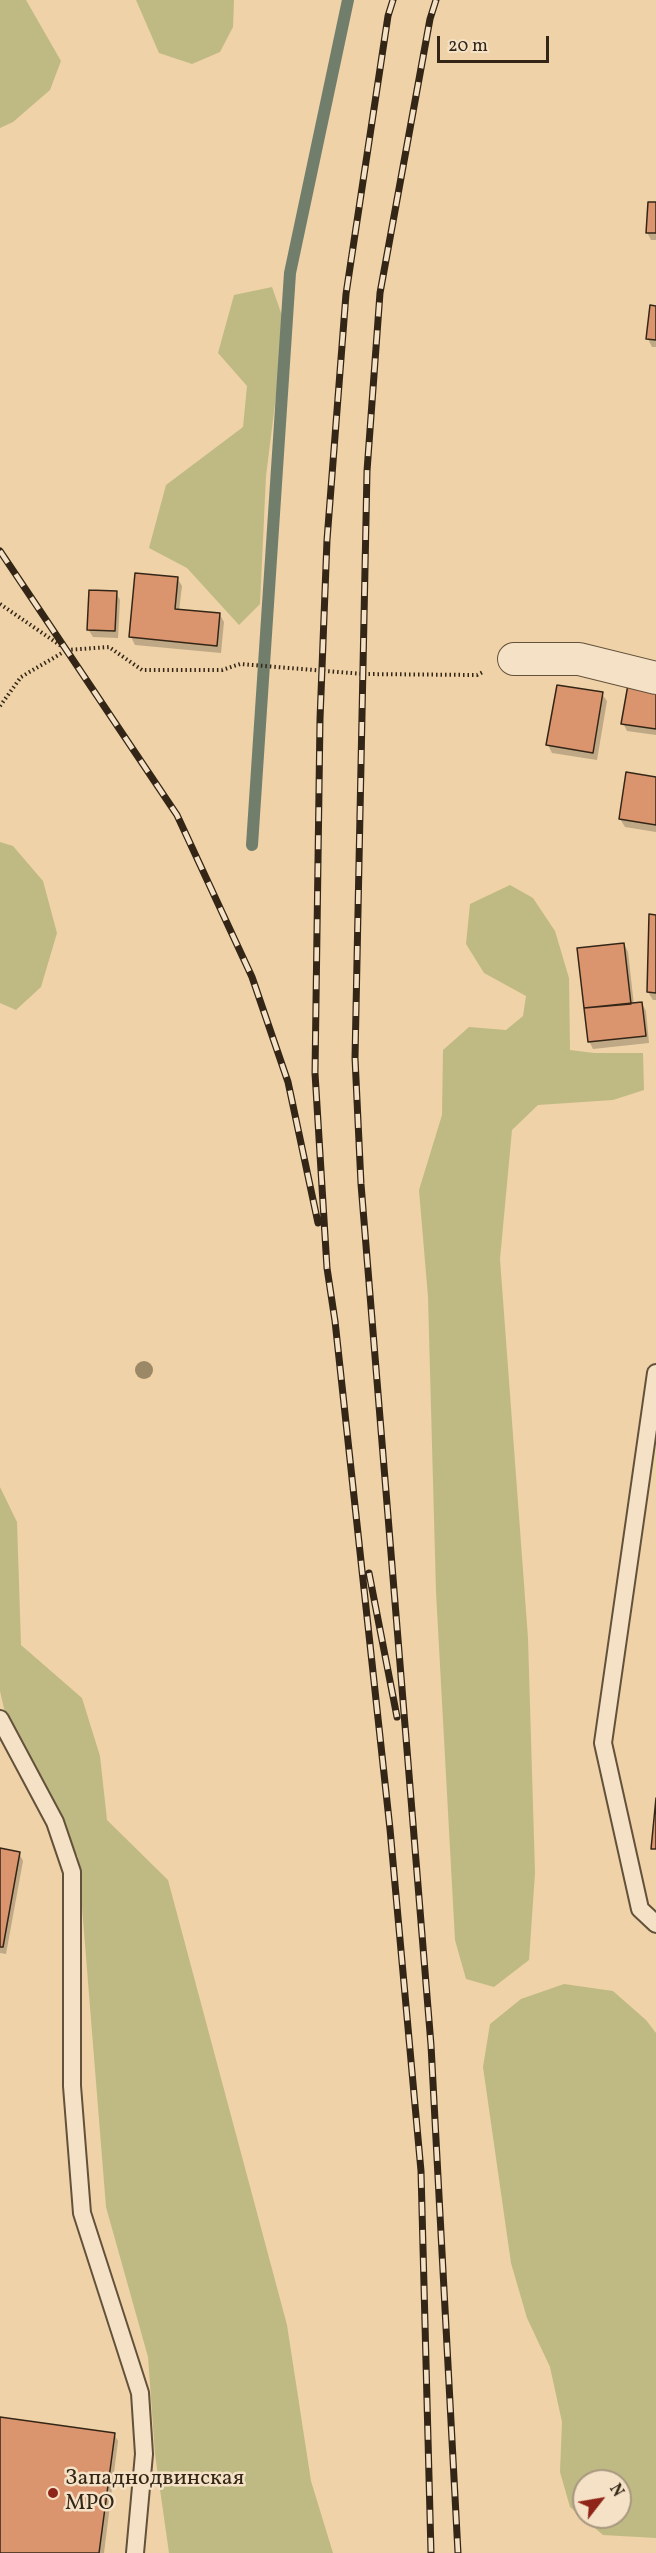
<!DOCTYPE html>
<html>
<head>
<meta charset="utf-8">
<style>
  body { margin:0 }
  #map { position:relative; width:656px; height:2553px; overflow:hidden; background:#efd2a7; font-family:Vollkorn,serif }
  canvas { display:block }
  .north { position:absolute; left:572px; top:2469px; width:60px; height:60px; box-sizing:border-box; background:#f5e2c6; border:2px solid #a89780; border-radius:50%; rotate:59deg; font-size:16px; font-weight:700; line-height:24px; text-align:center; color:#342617 }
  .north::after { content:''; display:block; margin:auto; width:21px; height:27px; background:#8f2418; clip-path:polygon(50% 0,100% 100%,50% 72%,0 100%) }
  .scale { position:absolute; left:437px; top:36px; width:112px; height:27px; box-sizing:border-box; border:3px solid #342617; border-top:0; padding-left:8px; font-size:18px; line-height:21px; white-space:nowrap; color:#342617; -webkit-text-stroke:4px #f5e2c6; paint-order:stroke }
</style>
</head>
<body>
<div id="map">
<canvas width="656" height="2553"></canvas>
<div class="north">N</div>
<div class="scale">20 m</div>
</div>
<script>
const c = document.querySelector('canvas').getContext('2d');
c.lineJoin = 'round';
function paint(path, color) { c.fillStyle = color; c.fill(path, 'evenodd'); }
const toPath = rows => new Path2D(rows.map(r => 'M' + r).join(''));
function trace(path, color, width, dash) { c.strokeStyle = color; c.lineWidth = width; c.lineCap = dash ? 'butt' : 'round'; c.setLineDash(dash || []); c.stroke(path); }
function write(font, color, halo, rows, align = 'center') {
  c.font = font + ' Vollkorn,serif'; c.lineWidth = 5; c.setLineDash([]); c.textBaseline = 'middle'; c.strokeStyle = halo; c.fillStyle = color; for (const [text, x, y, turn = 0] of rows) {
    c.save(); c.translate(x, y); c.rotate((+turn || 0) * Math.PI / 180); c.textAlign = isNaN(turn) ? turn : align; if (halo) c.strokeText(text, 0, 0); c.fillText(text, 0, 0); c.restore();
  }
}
paint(toPath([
  [0,0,26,0,61,61,50,90,13,122,0,128],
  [136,0,234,0,233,27,220,52,192,64,159,53],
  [272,287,285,324,266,476,260,604,239,625,187,568,149,548,166,485,243,427,247,386,218,353,234,295],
  [0,842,13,846,43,881,57,933,41,987,16,1010,0,1003],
  [510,885,533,898,555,931,569,978,570,1050,594,1053,643,1053,644,1090,613,1100,538,1105,512,1130,500,1259,528,1638,535,1873,529,1960,494,1987,466,1979,455,1940,436,1592,428,1297,419,1190,442,1115,443,1050,469,1027,506,1030,523,1016,526,996,484,973,466,944,470,904],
  [0,1487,17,1522,21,1645,82,1698,100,1756,107,1820,168,1880,287,2325,311,2481,333,2553,169,2553,155,2454,148,2357,106,2207,78,1857,13,1748,0,1691],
  [564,1984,613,1991,646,2020,656,2033,656,2538,603,2535,570,2507,560,2472,562,2422,550,2367,527,2318,511,2263,483,2067,490,2024,521,1999],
  [584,2481,620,2481,620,2517,584,2517]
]), '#bfba83');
paint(toPath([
  [656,204,656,240,651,240,647,232],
  [656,307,656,347,652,347,648,339],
  [177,578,182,586,179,611,220,615,224,622,221,653,135,645,131,637],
  [116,593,120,600,118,638,93,637,88,629],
  [656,685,656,735,627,731,623,723],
  [602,694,607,701,597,760,552,753,548,745],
  [656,778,656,832,625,827,620,819],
  [656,916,656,1000,653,1000,648,992],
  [624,944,628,952,634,1005,642,1004,646,1011,649,1043,593,1049,589,1041],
  [0,1850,19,1853,23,1861,6,1954,0,1953],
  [0,2419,114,2434,118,2441,104,2553,0,2553]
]), '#0003');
trace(toPath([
  [252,845,290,273,348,0]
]), '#717e6c', 12);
const building = toPath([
  [648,202,656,202,656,233,646,233,648,202],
  [650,305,656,306,656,340,646,339,650,305],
  [135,573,178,577,175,609,220,613,217,646,129,637,135,573],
  [89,590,117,591,115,631,87,630,89,590],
  [629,679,656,684,656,729,621,724,629,679],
  [557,685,603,692,593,753,546,745,557,685],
  [626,772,656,777,656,825,619,819,626,772],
  [649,914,656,915,656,993,647,992,649,914],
  [624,943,631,1004,584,1008,577,948,624,943],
  [642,1002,646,1036,588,1042,584,1008,642,1002],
  [656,1798,656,1849,651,1849,656,1798],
  [0,1848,20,1852,3,1947,0,1947,0,1848],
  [0,2417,115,2433,99,2553,0,2553,0,2417]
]);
paint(building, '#da956f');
trace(building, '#342617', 1.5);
const service = toPath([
  [656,1373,603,1743,640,1909,656,1924],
  [0,1719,55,1822,72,1872,72,2086,82,2213,140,2393,144,2454,135,2553]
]);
const minor = toPath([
  [514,659,579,659,656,678]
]);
trace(service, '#63513b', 20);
trace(minor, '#63513b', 34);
trace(toPath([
  [0,604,67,650,109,647,142,670,222,670,240,664,363,674,477,675,483,672],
  [0,706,21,677,67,650]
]), '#342617', 4, [1.5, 3]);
trace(service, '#f5e2c6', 16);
trace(minor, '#f5e2c6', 32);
const rail = toPath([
  [393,0,388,16,346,294,327,540,320,719,315,1073,327,1268,335,1321,390,1829,421,2171,431,2553],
  [436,0,430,19,380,293,367,471,355,1058,361,1184,431,2045,458,2553],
  [0,551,177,815,252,977,288,1082,318,1223],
  [369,1573,397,1717]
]);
trace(rail, '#342617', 7);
trace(rail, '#f5e2c6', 4.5, [14]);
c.fillStyle = '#9b8867';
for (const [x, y] of [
  [144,1370]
]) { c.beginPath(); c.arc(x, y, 9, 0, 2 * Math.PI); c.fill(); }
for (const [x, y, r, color] of [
  [53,2493,6,"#8f2418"]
]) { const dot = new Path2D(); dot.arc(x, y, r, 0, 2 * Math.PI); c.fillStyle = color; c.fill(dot); trace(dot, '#f5e2c6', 2); }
write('22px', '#342617', '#f5e2c6', [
  ["Западнодвинская",65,2480],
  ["МРО",65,2505]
], 'left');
</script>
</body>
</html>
